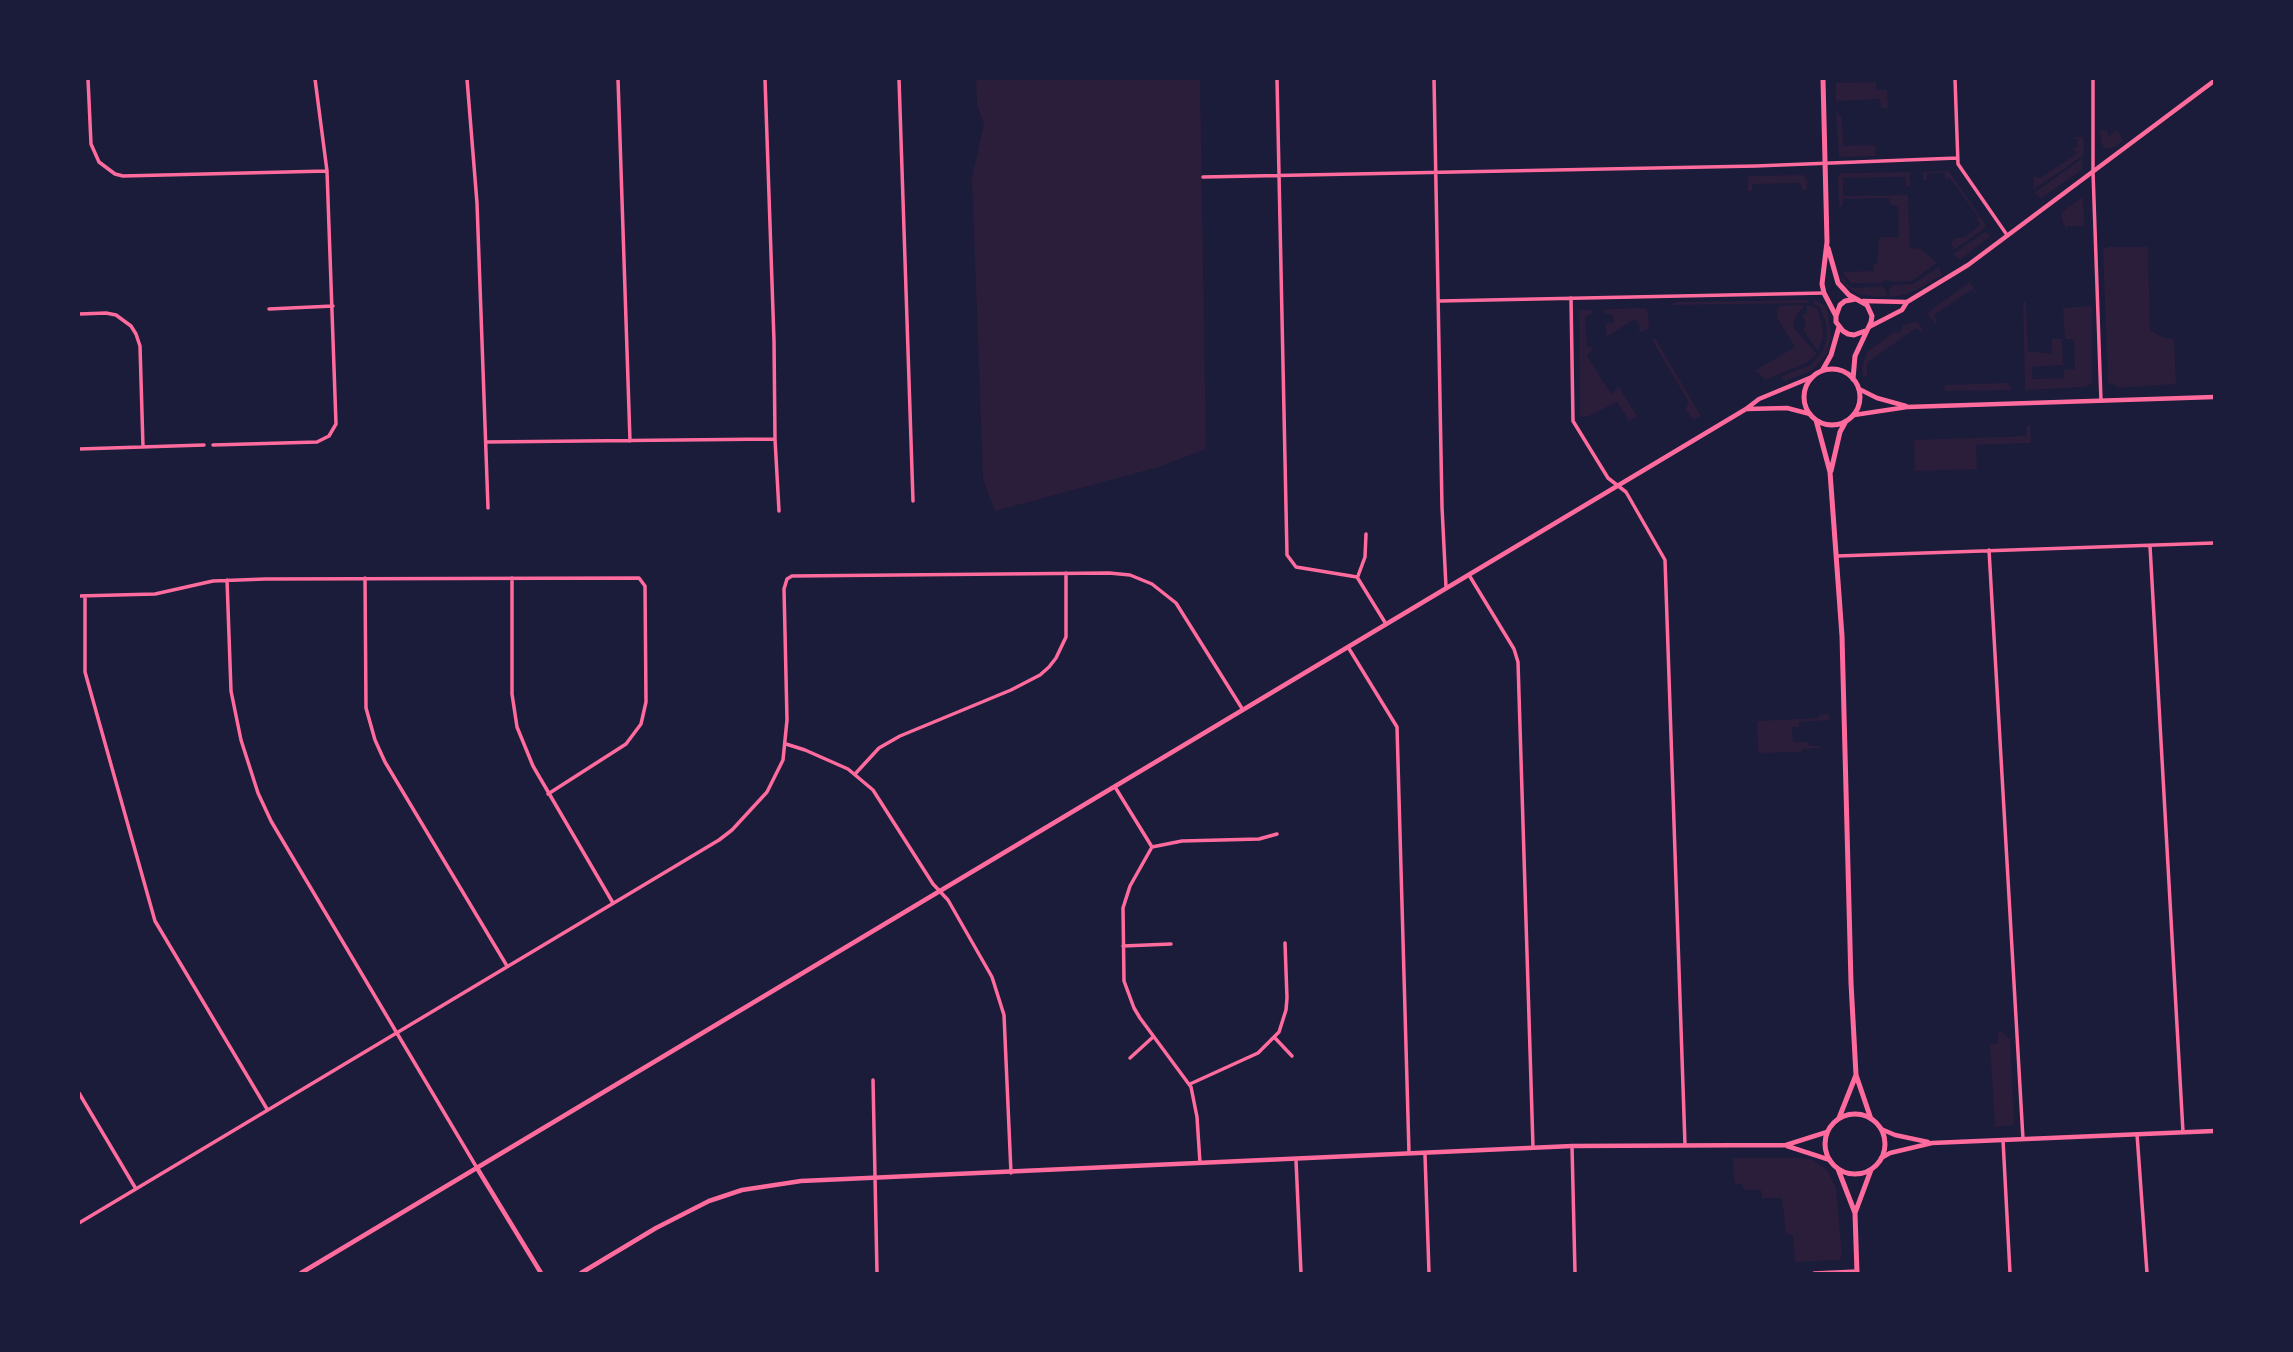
<!DOCTYPE html>
<html>
<head>
<meta charset="utf-8">
<style>
  body { margin:0 }
  #map { position:relative; width:2293px; height:1352px; overflow:hidden; background:#1b1b3a; font-family:Arial,sans-serif }
  canvas { display:block }
  .frame { position:absolute; inset:0; border:80px solid #1b1b3a; pointer-events:none }
</style>
</head>
<body>
<div id="map">
<canvas width="2293" height="1352"></canvas>
<div class="frame"></div>
</div>
<script>
const c = document.querySelector('canvas').getContext('2d');
c.lineJoin = 'round';
function paint(path, color) { c.fillStyle = color; c.fill(path, 'evenodd'); }
const toPath = rows => new Path2D(rows.map(r => 'M' + r).join(''));
function trace(path, color, width, dash) { c.strokeStyle = color; c.lineWidth = width; c.lineCap = dash ? 'butt' : 'round'; c.setLineDash(dash || []); c.stroke(path); }
paint(toPath([
  [976,79,1200,79,1206,449,1159,467,995,511,983,479,972,178,984,124,977,105],
  [1876,82,1876,90,1887,90,1888,108,1881,108,1880,99,1836,101,1836,83],
  [1836,112,1842,118,1843,146,1873,145,1876,147,1875,156,1839,157],
  [2107,130,2108,136,2118,130,2123,141,2111,149,2104,148,2101,142,2100,131],
  [2071,137,2083,137,2084,155,2033,190,2034,176,2041,178,2077,153,2072,148,2077,147,2078,139],
  [2083,158,2082,170,2041,198,2034,193],
  [1949,171,1985,224,1985,228,1954,250,1951,243,1955,238,1965,237,1981,224,1976,219,1979,218,1950,178,1945,179,1945,173,1927,173,1927,180,1923,180,1923,172],
  [1910,172,1910,186,1906,187,1905,177,1843,178,1843,196,1908,195,1910,248,1921,249,1937,263,1912,281,1893,282,1887,279,1882,283,1851,283,1842,272,1874,271,1874,264,1877,264,1879,240,1881,237,1899,237,1898,207,1890,204,1889,198,1843,199,1842,206,1839,206,1838,176,1842,173],
  [1803,175,1807,180,1807,189,1803,191,1800,183,1752,184,1752,191,1748,191,1748,176],
  [2083,197,2084,226,2067,226,2067,231,2062,220,2062,212],
  [1985,232,1991,235,1960,260,1953,254],
  [2108,247,2148,247,2150,330,2164,338,2174,339,2176,384,2117,388,2114,384,2108,383,2103,249],
  [1939,267,1942,275,1929,283,1908,294,1892,297,1890,295,1889,290,1893,285,1913,284],
  [1842,277,1849,286,1854,288,1882,286,1886,290,1887,296,1877,297,1858,294,1846,286,1841,280],
  [1970,282,1977,294,1971,290,1934,315,1937,322,1935,324,1927,313],
  [1807,300,1809,303,1670,305,1676,302],
  [1814,300,1826,306,1828,313,1831,337,1827,353,1816,367,1807,373,1784,381,1781,376,1811,365,1823,351,1827,337,1826,323,1820,307,1812,303],
  [2023,302,2026,302,2028,351,2052,354,2052,339,2062,339,2063,365,2032,367,2032,379,2064,378,2064,370,2075,369,2074,339,2065,339,2063,308,2092,306,2092,384,2084,387,2025,390],
  [1804,305,1793,322,1793,327,1817,354,1806,363,1765,380,1756,370,1795,347,1777,318,1777,310,1779,306],
  [1807,305,1817,308,1822,323,1823,338,1818,351,1803,330,1806,324,1802,315,1807,313],
  [1643,308,1647,309,1648,315,1649,327,1646,330,1640,332,1638,330,1641,328,1635,319,1606,337,1606,324,1614,322,1612,314,1604,313,1605,309],
  [1579,310,1593,310,1592,314,1585,316,1587,347,1594,347,1587,356,1611,394,1619,387,1637,416,1632,420,1629,421,1617,402,1589,416,1582,417,1580,414],
  [1917,321,1923,331,1922,333,1916,328,1867,363,1867,376,1863,377,1862,366,1867,352,1894,332,1900,333,1903,325],
  [1655,338,1701,416,1693,420,1686,410,1688,401,1652,340],
  [2006,383,2008,383,2012,390,1944,391,1945,385],
  [2030,425,2031,443,1976,445,1977,469,1915,471,1914,440,2027,436,2027,426],
  [1829,714,1829,720,1799,722,1799,727,1792,727,1793,742,1809,742,1809,746,1820,746,1819,748,1803,749,1801,752,1758,753,1757,721,1819,718,1819,715],
  [2002,1032,2010,1039,2014,1120,2013,1125,1995,1127,1990,1044,1998,1043,1998,1033],
  [1733,1158,1799,1158,1813,1160,1827,1170,1836,1188,1842,1256,1838,1260,1795,1262,1793,1235,1786,1234,1782,1198,1762,1198,1761,1190,1744,1190,1742,1184,1736,1184,1734,1181]
]), '#2a1e3b');
trace(toPath([
  [88,79,91,144,99,162,115,174,123,176,327,171],
  [467,79,477,203,488,508],
  [618,79,630,441],
  [765,79,774,341,775,439,779,511],
  [899,79,913,501],
  [1277,79,1287,555,1296,567,1357,577,1386,624],
  [1434,79,1442,507,1446,587],
  [1955,79,1958,164,2007,235],
  [2093,79,2093,172,2101,401],
  [1203,177,1756,166,1957,158],
  [1571,298,1573,421,1608,478,1626,492,1665,560,1685,1145],
  [1440,301,1824,293],
  [269,309,333,306],
  [79,314,106,313,116,315,131,326,136,334,140,346,143,447],
  [486,442,774,439],
  [213,445,317,442,329,436,336,424,327,171,315,79],
  [79,449,204,445],
  [2150,546,2183,1132],
  [1989,550,2023,1139],
  [1837,556,2214,543],
  [1469,575,1514,649,1518,662,1533,1147],
  [1358,576,1365,557,1366,534],
  [365,578,366,708,375,740,385,762,507,966],
  [512,578,512,694,517,727,533,766,613,903],
  [227,580,231,691,241,740,258,793,271,821,477,1168],
  [79,596,155,594,213,581,265,579,639,578,645,586,646,702,641,724,626,744,548,794],
  [85,596,85,672,155,921,267,1109],
  [1348,647,1397,727,1409,1153],
  [786,744,805,750,848,769,873,790,933,884,948,900,992,977,1004,1015,1011,1173],
  [855,774,879,748,900,736,1011,690,1040,675,1049,667,1056,658,1066,637,1066,573],
  [1115,787,1152,847],
  [1152,847,1130,886,1123,908,1124,981,1134,1008,1140,1018,1191,1087,1197,1117,1200,1163],
  [1152,847,1182,841,1259,839,1277,834],
  [1123,946,1171,944],
  [1275,1038,1292,1056],
  [1130,1058,1153,1037],
  [873,1080,877,1273],
  [1190,1084,1258,1053,1279,1032,1286,1010,1287,998,1285,943],
  [79,1093,136,1189],
  [2137,1134,2147,1273],
  [2003,1140,2010,1273],
  [1572,1146,1575,1273],
  [1425,1155,1429,1273],
  [1296,1160,1301,1273],
  [79,1223,719,840,732,830,767,792,783,760,787,720,784,589,787,579,792,576,1109,573,1130,575,1152,584,1176,603,1243,710],
  [1814,1273,1857,1271]
]), '#ff6b9d', 3.5);
trace(toPath([
  [1863,301,1906,302],
  [1869,327,1902,310,1907,302,1968,265,2214,81],
  [1859,389,1877,398,1906,406],
  [1747,409,1787,408,1810,414],
  [1854,415,1907,407,2214,397],
  [1881,1129,1895,1135,1928,1142],
  [1787,1146,1830,1160],
  [1881,1158,1890,1153,1932,1143,2214,1131],
  [477,1168,541,1273],
  [301,1273,1746,409,1759,399,1812,377],
  [581,1273,656,1228,709,1201,742,1190,801,1181,1572,1146,1786,1145,1827,1132]
]), '#ff6b9d', 4.5);
trace(toPath([
  [1823,79,1827,242,1822,284,1824,293,1836,316],
  [1828,248,1838,283,1849,295,1867,305,1872,316,1871,322,1855,356,1853,379],
  [1856,299,1845,301,1840,305,1836,316,1836,322,1843,331,1848,334,1854,335,1865,331],
  '1804 397a28 28 0 1 1 56 0a28 28 0 1 1-56 0Z',
  [1822,371,1831,355,1839,327],
  [1816,420,1830,472,1842,636,1851,983,1856,1075,1871,1119],
  [1831,471,1840,432,1846,421],
  '1825 1144a30 30 0 1 1 60 0a30 30 0 1 1-60 0Z',
  [1839,1118,1856,1075],
  [1838,1169,1855,1213,1857,1273],
  [1855,1213,1871,1170]
]), '#ff6b9d', 5);
</script>
</body>
</html>
